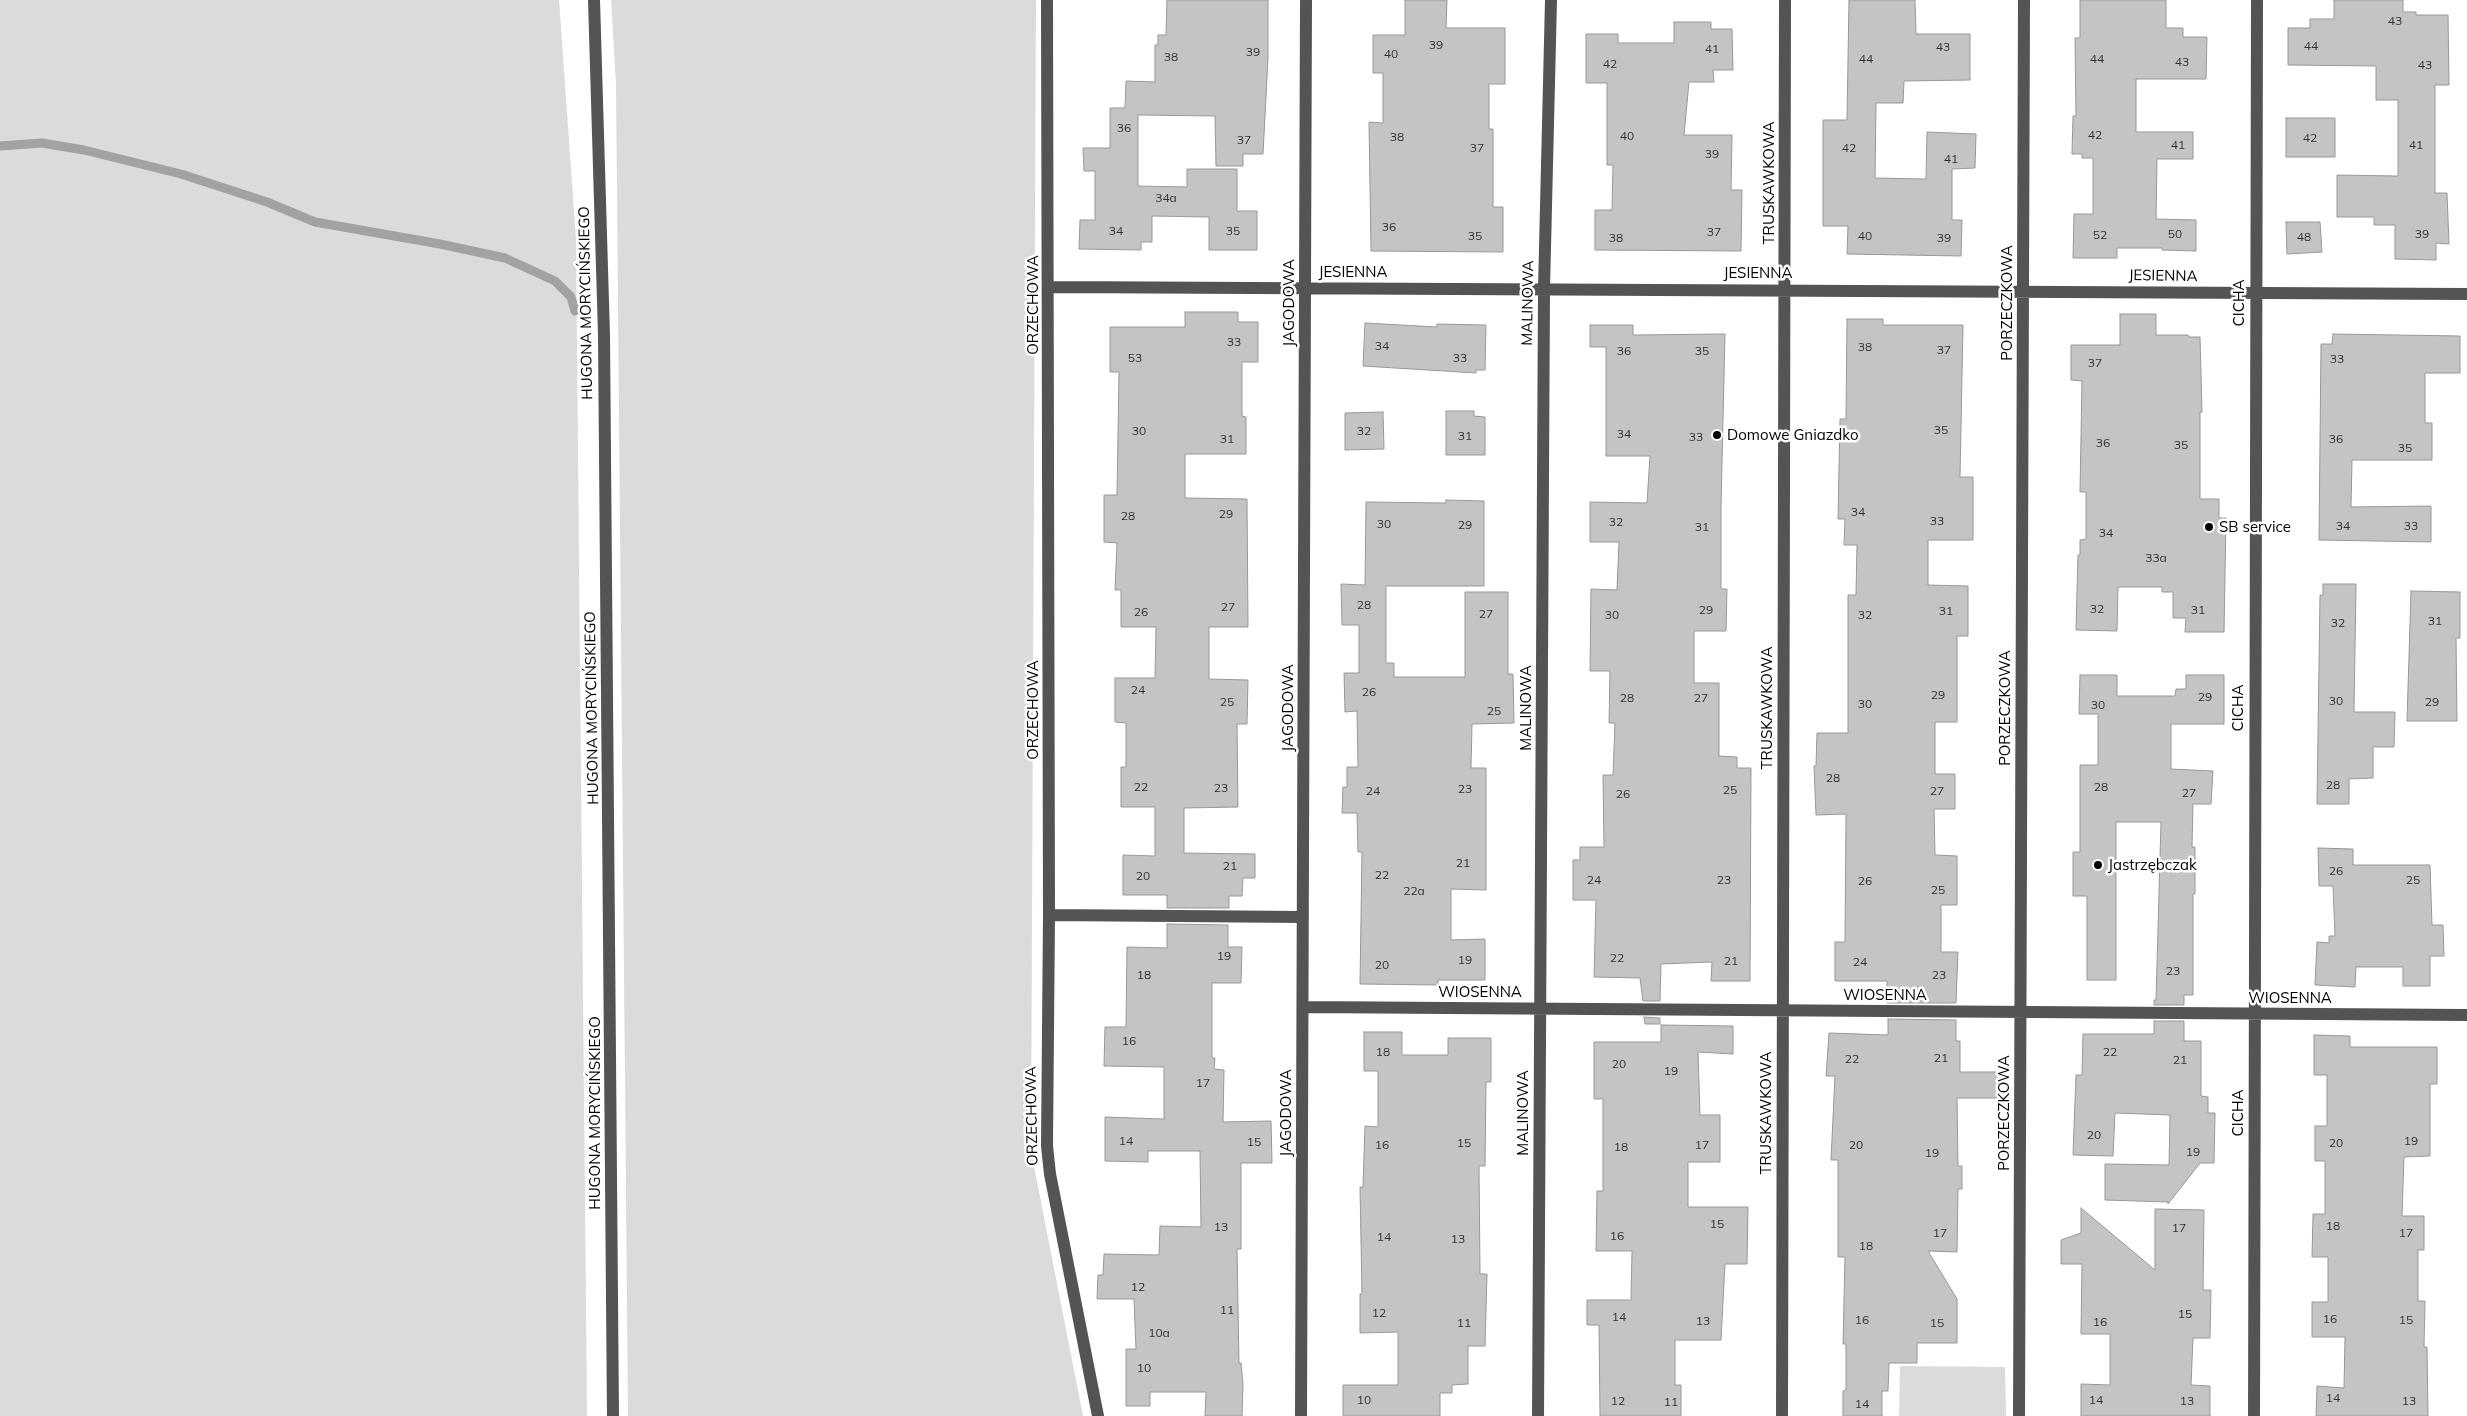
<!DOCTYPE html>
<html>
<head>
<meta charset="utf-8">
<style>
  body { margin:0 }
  canvas { display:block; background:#fff }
</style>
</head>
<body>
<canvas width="2467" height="1416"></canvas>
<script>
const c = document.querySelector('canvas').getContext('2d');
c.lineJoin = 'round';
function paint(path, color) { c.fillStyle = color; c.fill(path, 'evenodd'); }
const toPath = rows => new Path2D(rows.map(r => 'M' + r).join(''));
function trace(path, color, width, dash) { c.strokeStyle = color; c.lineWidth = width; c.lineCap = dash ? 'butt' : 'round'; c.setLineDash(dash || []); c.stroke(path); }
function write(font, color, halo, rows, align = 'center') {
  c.font = font + ' Mulish,sans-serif'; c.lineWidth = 5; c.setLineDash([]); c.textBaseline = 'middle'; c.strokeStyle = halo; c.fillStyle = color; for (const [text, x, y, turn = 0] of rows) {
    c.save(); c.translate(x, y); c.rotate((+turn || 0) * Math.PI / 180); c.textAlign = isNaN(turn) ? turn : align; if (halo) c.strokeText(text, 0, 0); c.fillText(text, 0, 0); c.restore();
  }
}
paint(toPath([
  [0,0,559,0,576,239,587,1416,0,1416],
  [611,0,1036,0,1031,1151,1083,1416,628,1416,616,85],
  [1900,1366,2005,1367,2006,1416,1899,1416]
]), '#dbdbdb');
trace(toPath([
  [0,146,42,143,84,150,181,174,267,202,315,222,440,244,505,258,555,281,571,297,575,311]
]), '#a2a2a2', 9);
const building = toPath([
  [1167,0,1268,0,1268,58,1263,154,1243,154,1243,166,1216,166,1215,116,1138,115,1138,186,1187,187,1187,169,1237,169,1237,211,1257,211,1257,250,1209,250,1209,217,1152,216,1152,242,1141,242,1141,250,1079,249,1080,220,1095,220,1095,171,1084,171,1083,148,1110,148,1110,108,1125,108,1126,81,1155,82,1155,45,1158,45,1158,35,1166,35,1167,0],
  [1405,0,1447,0,1446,28,1505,28,1505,84,1489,84,1489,129,1493,129,1493,207,1503,207,1503,252,1371,251,1369,122,1383,123,1383,73,1373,73,1373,35,1405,35,1405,0],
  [1849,0,1915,0,1916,34,1970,34,1970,80,1904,81,1903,103,1876,103,1875,178,1926,179,1927,132,1976,134,1975,168,1952,169,1952,220,1962,220,1961,256,1847,254,1848,226,1823,226,1823,120,1847,120,1849,0],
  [2080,0,2166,0,2166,28,2183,28,2183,37,2207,37,2206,79,2136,79,2136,132,2193,132,2193,159,2157,159,2156,219,2196,220,2196,251,2162,250,2162,248,2117,248,2117,258,2073,258,2074,214,2093,214,2093,158,2082,158,2082,154,2072,154,2073,116,2076,116,2075,38,2080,38,2080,0],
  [2334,0,2403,0,2403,12,2416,12,2416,15,2448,15,2449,85,2435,85,2435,193,2447,193,2449,244,2436,243,2436,260,2395,259,2395,225,2374,225,2374,217,2337,217,2337,175,2398,176,2398,100,2376,100,2376,66,2288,65,2288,28,2310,28,2310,19,2334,19,2334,0],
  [1674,22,1711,22,1711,29,1732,29,1733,70,1713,70,1714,82,1689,82,1684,135,1732,135,1731,190,1742,190,1741,251,1595,250,1595,210,1612,210,1613,165,1607,165,1607,83,1586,83,1586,34,1618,34,1618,43,1674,43,1674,22],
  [2286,118,2335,118,2335,157,2286,157,2286,118],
  [2286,222,2320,222,2322,252,2287,254,2286,222],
  [1185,312,1238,312,1238,322,1258,322,1258,362,1242,362,1242,416,1246,417,1246,454,1185,454,1185,498,1247,499,1248,627,1209,627,1209,679,1248,680,1247,724,1237,724,1238,807,1184,808,1184,853,1255,854,1255,878,1243,878,1242,896,1229,896,1229,908,1167,908,1167,895,1123,895,1123,855,1155,856,1155,807,1121,807,1121,767,1126,767,1126,723,1115,722,1115,678,1155,678,1156,627,1121,627,1121,590,1115,590,1117,543,1104,542,1104,495,1117,495,1119,372,1110,372,1110,327,1185,327,1185,312],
  [2120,314,2156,314,2156,335,2188,335,2189,337,2200,337,2202,412,2200,412,2200,499,2219,499,2219,518,2226,518,2224,632,2185,632,2186,618,2173,618,2173,592,2162,592,2162,587,2118,587,2117,631,2076,630,2078,555,2080,555,2080,540,2086,539,2086,492,2080,492,2082,381,2071,380,2071,345,2120,345,2120,314],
  [1847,319,1883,319,1883,325,1963,325,1960,477,1973,477,1973,540,1928,540,1928,585,1968,586,1968,636,1957,636,1957,722,1935,722,1935,774,1955,774,1955,809,1934,809,1935,855,1957,856,1957,905,1941,905,1941,952,1958,952,1956,1003,1887,1003,1887,981,1835,981,1835,942,1845,942,1846,814,1816,815,1814,766,1816,766,1817,733,1848,733,1848,595,1856,595,1857,545,1844,545,1845,519,1838,519,1840,419,1846,419,1847,319],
  [1365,323,1437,327,1437,324,1486,325,1485,370,1476,370,1476,373,1363,366,1365,323],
  [1590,325,1633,325,1633,335,1725,334,1721,506,1721,589,1727,589,1726,631,1694,631,1694,683,1719,683,1719,756,1737,757,1737,768,1751,768,1750,981,1711,981,1712,962,1661,964,1660,1001,1643,1001,1640,978,1594,977,1596,900,1573,900,1573,860,1580,860,1580,847,1604,847,1603,775,1613,775,1615,723,1609,723,1610,671,1590,671,1591,589,1617,590,1619,542,1590,542,1590,502,1647,503,1650,456,1606,456,1606,347,1590,347,1590,325],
  [2333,334,2460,336,2460,373,2425,373,2425,423,2432,423,2432,460,2352,460,2351,507,2431,506,2431,542,2319,540,2321,344,2332,344,2333,334],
  [1446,411,1474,411,1474,416,1485,417,1485,455,1446,455,1446,411],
  [1383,412,1384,449,1345,450,1345,413,1383,412],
  [1446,500,1484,501,1484,586,1386,586,1386,663,1394,663,1394,677,1465,677,1465,592,1508,592,1508,674,1513,674,1514,723,1472,724,1471,768,1486,768,1486,890,1451,889,1451,940,1485,939,1485,980,1438,980,1438,985,1360,984,1362,852,1358,852,1357,813,1342,813,1343,787,1347,787,1347,767,1358,767,1357,711,1345,712,1344,673,1359,673,1359,625,1342,625,1341,584,1365,585,1366,502,1446,503,1446,500],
  [2323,584,2356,584,2354,712,2395,712,2394,747,2373,747,2373,778,2349,779,2349,804,2317,804,2320,595,2323,595,2323,584],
  [2411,591,2460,592,2460,638,2456,638,2457,721,2407,721,2411,591],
  [2080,675,2117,675,2117,696,2175,696,2176,689,2186,689,2186,675,2224,675,2224,724,2171,724,2171,769,2213,771,2211,804,2193,804,2192,847,2195,847,2195,894,2193,894,2193,995,2184,995,2184,1005,2154,1005,2154,1000,2156,1000,2161,822,2116,822,2116,980,2087,980,2087,896,2073,896,2073,852,2080,852,2080,765,2098,765,2098,714,2079,714,2080,675],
  [2318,848,2353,849,2353,865,2430,865,2432,925,2443,925,2444,956,2430,956,2430,986,2403,986,2403,967,2356,967,2355,987,2315,985,2317,942,2329,943,2329,936,2335,936,2333,886,2319,886,2318,848],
  [1167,924,1228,925,1228,947,1242,947,1241,983,1212,983,1212,1058,1215,1058,1214,1069,1224,1070,1223,1122,1271,1121,1272,1163,1241,1163,1241,1249,1237,1249,1239,1363,1241,1363,1243,1385,1242,1416,1205,1416,1206,1392,1150,1392,1150,1406,1126,1406,1126,1349,1136,1349,1134,1299,1097,1299,1098,1275,1103,1275,1104,1254,1159,1255,1160,1226,1201,1227,1200,1151,1148,1151,1148,1162,1105,1161,1105,1117,1164,1119,1164,1067,1104,1066,1105,1027,1126,1027,1127,947,1167,948,1167,924],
  [1644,1017,1660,1018,1660,1024,1645,1024,1644,1017],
  [1888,1019,1956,1020,1956,1041,1960,1041,1960,1072,2000,1072,2000,1098,1957,1098,1958,1166,1962,1166,1962,1189,1958,1189,1957,1252,1928,1251,1957,1299,1957,1343,1917,1343,1917,1363,1889,1363,1888,1391,1882,1391,1882,1416,1843,1416,1843,1391,1846,1390,1846,1344,1843,1344,1845,1257,1838,1257,1838,1160,1831,1160,1835,1076,1826,1076,1829,1033,1888,1035,1888,1019],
  [2154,1021,2184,1021,2184,1041,2201,1041,2201,1096,2208,1097,2208,1113,2215,1113,2214,1163,2200,1163,2168,1204,2168,1202,2105,1200,2105,1164,2169,1165,2170,1115,2115,1113,2113,1156,2073,1155,2076,1075,2082,1075,2083,1034,2154,1034,2154,1021],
  [1661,1025,1733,1026,1733,1054,1698,1052,1700,1115,1720,1115,1720,1162,1688,1162,1688,1207,1748,1207,1747,1264,1725,1264,1721,1340,1675,1340,1675,1385,1681,1385,1681,1416,1600,1416,1599,1325,1587,1325,1587,1300,1631,1300,1632,1251,1596,1251,1597,1191,1603,1191,1603,1099,1594,1099,1594,1042,1661,1042,1661,1025],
  [1364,1032,1402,1032,1402,1055,1448,1055,1448,1038,1491,1038,1491,1082,1486,1082,1485,1166,1479,1166,1480,1274,1487,1274,1485,1346,1468,1346,1468,1384,1452,1385,1452,1393,1440,1393,1440,1416,1343,1416,1343,1385,1398,1385,1398,1332,1360,1333,1360,1294,1362,1294,1360,1187,1363,1187,1365,1126,1378,1127,1378,1071,1364,1071,1364,1032],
  [2314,1035,2350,1036,2350,1047,2437,1047,2437,1084,2430,1084,2430,1156,2404,1157,2402,1216,2424,1216,2424,1250,2418,1250,2418,1301,2425,1301,2424,1347,2427,1347,2428,1416,2316,1416,2317,1386,2344,1388,2345,1337,2312,1337,2312,1302,2328,1302,2328,1257,2312,1257,2313,1214,2325,1214,2325,1161,2315,1161,2315,1126,2327,1126,2327,1075,2314,1075,2314,1035],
  [2081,1208,2155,1270,2155,1209,2204,1210,2203,1290,2211,1290,2210,1338,2193,1338,2191,1385,2210,1386,2210,1416,2081,1416,2081,1384,2110,1385,2110,1334,2081,1334,2082,1264,2061,1264,2061,1240,2081,1233,2081,1208]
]);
paint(building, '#c4c4c4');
trace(building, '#989898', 1);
trace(toPath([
  [594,0,604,335,613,1416],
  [1047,0,1049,915,1047,1146,1050,1174,1098,1416],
  [1049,287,2467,294],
  [1049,915,1303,917],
  [1303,1007,2467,1015],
  [1301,1416,1306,0],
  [1538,1416,1544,289,1551,0],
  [1782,1416,1785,0],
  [2019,1416,2024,0],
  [2254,1416,2257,0]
]), '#545454', 12);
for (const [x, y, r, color] of [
  [1717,435,5,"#000"],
  [2209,527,5,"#000"],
  [2098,865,5,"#000"]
]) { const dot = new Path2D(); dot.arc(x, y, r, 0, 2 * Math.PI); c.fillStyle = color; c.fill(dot); trace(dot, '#fff', 2); }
write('12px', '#313131', null, [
  ["43",2395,21],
  ["39",1436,45],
  ["44",2311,46],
  ["43",1943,47],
  ["41",1712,49],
  ["39",1253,52],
  ["40",1391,54],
  ["38",1171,57],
  ["44",1866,59],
  ["44",2097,59],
  ["43",2182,62],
  ["42",1610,64],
  ["43",2425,65],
  ["36",1124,128],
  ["42",2095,135],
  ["40",1627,136],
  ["38",1397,137],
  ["42",2310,138],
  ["37",1244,140],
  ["41",2178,145],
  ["41",2416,145],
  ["37",1477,148],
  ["42",1849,148],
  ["39",1712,154],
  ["41",1951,159],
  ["34a",1166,198],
  ["36",1389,227],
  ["34",1116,231],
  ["35",1233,231],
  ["37",1714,232],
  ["50",2175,234],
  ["39",2422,234],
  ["52",2100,235],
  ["35",1475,236],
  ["40",1865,236],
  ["48",2304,237],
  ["38",1616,238],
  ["39",1944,238],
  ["33",1234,342],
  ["34",1382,346],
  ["38",1865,347],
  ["37",1944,350],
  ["36",1624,351],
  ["35",1702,351],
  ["53",1135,358],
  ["33",1460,358],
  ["33",2337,359],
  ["37",2095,363],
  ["35",1941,430],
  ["30",1139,431],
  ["32",1364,431],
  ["34",1624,434],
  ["31",1465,436],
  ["33",1696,437],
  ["31",1227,439],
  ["36",2336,439],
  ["36",2103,443],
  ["35",2181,445],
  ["35",2405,448],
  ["34",1858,512],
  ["29",1226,514],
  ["28",1128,516],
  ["33",1937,521],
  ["32",1616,522],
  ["30",1384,524],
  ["29",1465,525],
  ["34",2343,526],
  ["33",2411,526],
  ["31",1702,527],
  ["34",2106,533],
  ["33a",2156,558],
  ["28",1364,605],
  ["27",1228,607],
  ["32",2097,609],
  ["29",1706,610],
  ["31",2198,610],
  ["31",1946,611],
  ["26",1141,612],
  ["27",1486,614],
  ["30",1612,615],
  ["32",1865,615],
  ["31",2435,621],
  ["32",2338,623],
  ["24",1138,690],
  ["26",1369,692],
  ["29",1938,695],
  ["29",2205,697],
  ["28",1627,698],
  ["27",1701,698],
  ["30",2336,701],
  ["25",1227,702],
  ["29",2432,702],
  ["30",1865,704],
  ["30",2098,705],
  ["25",1494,711],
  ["28",1833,778],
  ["28",2333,785],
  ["22",1141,787],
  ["28",2101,787],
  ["23",1221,788],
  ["23",1465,789],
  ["25",1730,790],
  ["24",1373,791],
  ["27",1937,791],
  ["27",2189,793],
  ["26",1623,794],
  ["21",1463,863],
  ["21",1230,866],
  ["26",2336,871],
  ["22",1382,875],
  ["20",1143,876],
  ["24",1594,880],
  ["23",1724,880],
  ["25",2413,880],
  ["26",1865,881],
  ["25",1938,890],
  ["22a",1414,891],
  ["19",1224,956],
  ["22",1617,958],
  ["19",1465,960],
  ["21",1731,961],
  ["24",1860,962],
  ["20",1382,965],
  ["23",2173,971],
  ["18",1144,975],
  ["23",1939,975],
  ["16",1129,1041],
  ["18",1383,1052],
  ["22",2110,1052],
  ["21",1941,1058],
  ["22",1852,1059],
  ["21",2180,1060],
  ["20",1619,1064],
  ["19",1671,1071],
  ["17",1203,1083],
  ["20",2094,1135],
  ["14",1126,1141],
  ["19",2411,1141],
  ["15",1254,1142],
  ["15",1464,1143],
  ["20",2336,1143],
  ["16",1382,1145],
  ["17",1702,1145],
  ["20",1856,1145],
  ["18",1621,1147],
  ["19",2193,1152],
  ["19",1932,1153],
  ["15",1717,1224],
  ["18",2333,1226],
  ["13",1221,1227],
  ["17",2179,1228],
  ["17",1940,1233],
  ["17",2406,1233],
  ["16",1617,1236],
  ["14",1384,1237],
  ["13",1458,1239],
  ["18",1866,1246],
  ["12",1138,1287],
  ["11",1227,1310],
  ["12",1379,1313],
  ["15",2185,1314],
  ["14",1619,1317],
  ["16",2330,1319],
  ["16",1862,1320],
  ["15",2406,1320],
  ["13",1703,1321],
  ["16",2100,1322],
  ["11",1464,1323],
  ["15",1937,1323],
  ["10a",1159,1333],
  ["10",1144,1368],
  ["14",2333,1398],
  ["10",1364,1400],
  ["14",2096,1400],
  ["12",1618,1401],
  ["13",2187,1401],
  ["13",2409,1401],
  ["11",1671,1402],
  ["14",1862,1404]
]);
write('15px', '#000', '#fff', [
  ["TRUSKAWKOWA",1769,183,-90],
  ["JESIENNA",1353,272],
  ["JESIENNA",1758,273],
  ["JESIENNA",2163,276,1],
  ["HUGONA MORYCIŃSKIEGO",586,303,-91],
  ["JAGODOWA",1289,303,-90],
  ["MALINOWA",1528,303,-89],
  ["PORZECZKOWA",2007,303,-90],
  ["CICHA",2239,303,-90],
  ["ORZECHOWA",1033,305,-90],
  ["HUGONA MORYCIŃSKIEGO",592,708,-91],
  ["JAGODOWA",1288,708,-90],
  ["MALINOWA",1526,708,-90],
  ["TRUSKAWKOWA",1767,708,-90],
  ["PORZECZKOWA",2005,708,-90],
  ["CICHA",2238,708,-90],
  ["ORZECHOWA",1033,710,-90],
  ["WIOSENNA",1480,992],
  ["WIOSENNA",1885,995],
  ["WIOSENNA",2290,998],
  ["HUGONA MORYCIŃSKIEGO",595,1113,-90],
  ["JAGODOWA",1286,1113,-90],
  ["MALINOWA",1523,1113,-90],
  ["TRUSKAWKOWA",1766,1113,-90],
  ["PORZECZKOWA",2004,1113,-90],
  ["CICHA",2238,1113,-90],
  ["ORZECHOWA",1032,1116,-91]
]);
write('15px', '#000', '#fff', [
  ["Domowe Gniazdko",1727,435],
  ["SB service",2219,527],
  ["Jastrzębczak",2108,865]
], 'left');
</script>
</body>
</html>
